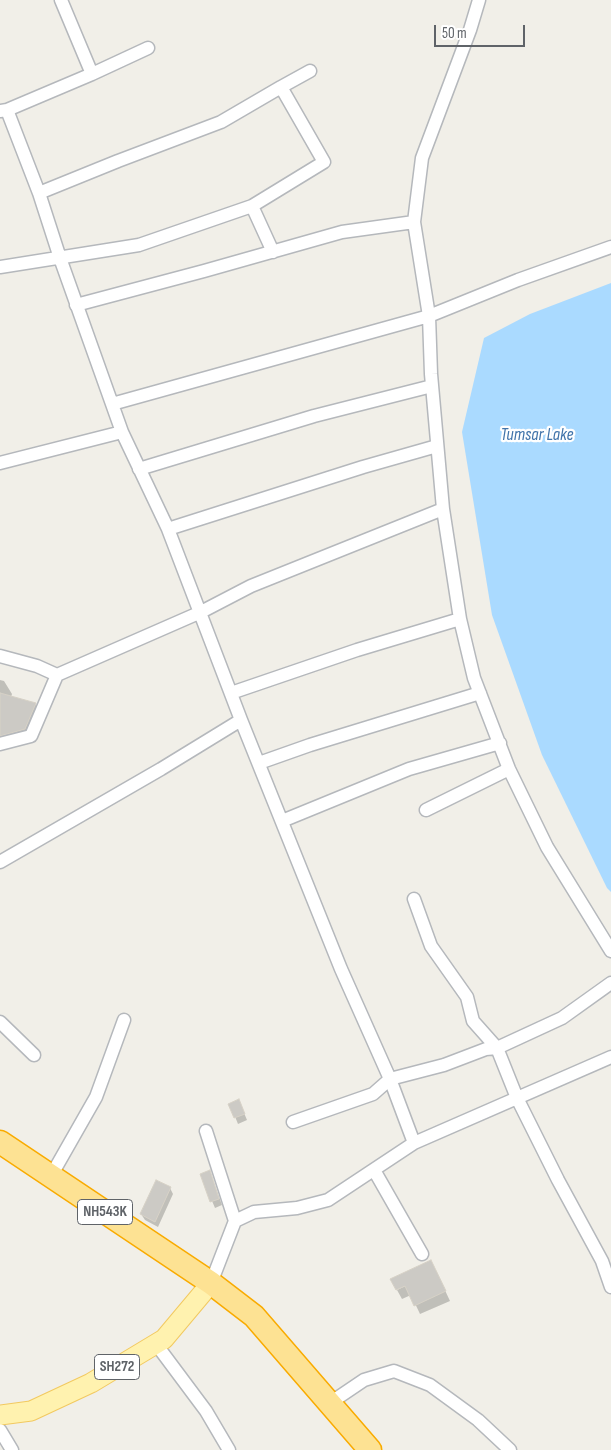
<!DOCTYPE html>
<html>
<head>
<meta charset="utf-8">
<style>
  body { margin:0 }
  #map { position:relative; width:611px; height:1450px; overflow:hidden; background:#f1efe8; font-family:"Sofia Sans Condensed",sans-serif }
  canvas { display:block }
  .scale { position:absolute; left:434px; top:25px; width:91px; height:22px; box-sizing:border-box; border:2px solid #5f6368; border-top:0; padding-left:6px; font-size:15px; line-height:18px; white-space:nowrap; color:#5f6368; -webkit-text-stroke:4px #fff; paint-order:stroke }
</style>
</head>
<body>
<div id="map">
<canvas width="611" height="1450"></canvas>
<div class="scale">50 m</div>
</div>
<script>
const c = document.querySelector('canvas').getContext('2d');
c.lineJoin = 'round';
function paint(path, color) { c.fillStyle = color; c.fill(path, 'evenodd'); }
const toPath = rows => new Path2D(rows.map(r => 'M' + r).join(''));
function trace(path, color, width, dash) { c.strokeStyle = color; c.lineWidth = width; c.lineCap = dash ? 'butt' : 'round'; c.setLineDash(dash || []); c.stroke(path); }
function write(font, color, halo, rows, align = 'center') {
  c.font = font + ' "Sofia Sans Condensed",sans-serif'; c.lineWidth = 4.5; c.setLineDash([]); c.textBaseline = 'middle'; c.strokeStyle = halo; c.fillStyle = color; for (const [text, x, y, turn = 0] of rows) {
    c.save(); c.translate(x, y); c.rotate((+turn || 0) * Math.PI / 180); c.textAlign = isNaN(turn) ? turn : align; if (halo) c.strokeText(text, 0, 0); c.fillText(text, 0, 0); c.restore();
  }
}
paint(toPath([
  [611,283,611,892,607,888,542,755,492,615,462,432,484,338,530,314]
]), '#aadaff');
paint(toPath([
  [0,680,4,681,12,694,11,697,35,704,43,717,32,742,4,750,0,742],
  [239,1101,247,1120,238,1124,230,1104],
  [210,1172,222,1205,215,1208,201,1175],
  [170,1188,173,1194,158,1227,145,1220,141,1214],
  [436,1271,450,1301,420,1314,411,1295,402,1299,397,1290]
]), '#0003');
const building = toPath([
  [0,693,36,703,25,729,0,736,0,693],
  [239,1099,245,1114,234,1118,228,1104,239,1099],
  [210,1170,219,1199,210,1202,200,1174,210,1170],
  [156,1180,171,1187,155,1222,140,1214,156,1180],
  [431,1260,446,1291,414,1306,405,1286,396,1290,390,1279,431,1260]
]);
paint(building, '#cccac5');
trace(building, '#d6d1c6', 1);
const street = toPath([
  [92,74,148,48],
  [281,87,310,71],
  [7,110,92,74,61,0],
  [0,111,7,110,39,193,60,258,122,432,168,529,241,720,341,969,390,1079,414,1143,611,1057],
  [252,206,273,252],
  [611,247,518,280,429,316,431,374,443,509,460,619,474,678,509,769,547,847,611,951],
  [0,267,139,245,252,206,324,162,281,87,221,122,118,161,39,193],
  [76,305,204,271,342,232,414,222],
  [112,404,429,316,414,222,422,158,470,30,479,0],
  [0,463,122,432],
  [139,469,314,416,432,386],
  [168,529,363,467,437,446],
  [0,656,37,666,57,675,201,612,251,586,443,509],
  [231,693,357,650,460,619],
  [0,744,31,736,57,675],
  [259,763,310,745,480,693],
  [426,810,509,769],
  [282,821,409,769,500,743],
  [0,862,161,769,241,720],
  [414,899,431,946,467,997,473,1021,497,1048,517,1098,558,1180,602,1261,611,1287],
  [0,1022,34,1055],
  [293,1122,373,1094,390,1079,444,1065,486,1049,497,1048,562,1018,611,983],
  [206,1131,235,1221],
  [374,1170,422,1254],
  [51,1176,96,1097,124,1020],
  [211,1283,235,1221,254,1212,297,1208,328,1200,414,1143],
  [156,1344,206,1411,229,1450],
  [330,1403,364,1380,394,1371,430,1385,478,1420,510,1450],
  [0,1430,12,1450]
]);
const primary = toPath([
  [0,1415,31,1411,91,1383,164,1339,211,1283]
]);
const highway = toPath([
  [0,1142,211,1283,254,1316,370,1450]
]);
trace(street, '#b5b8bc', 15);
trace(primary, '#f2c960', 21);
trace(highway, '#f9ab00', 25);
trace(street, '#fff', 12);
trace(primary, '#fff2af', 19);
trace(highway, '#fde293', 22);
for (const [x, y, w] of [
  [105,1212,55],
  [117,1367,45]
]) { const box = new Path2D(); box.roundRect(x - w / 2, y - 12.5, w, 25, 4); c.fillStyle = '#fff'; c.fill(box); trace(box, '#5f6368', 1); }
write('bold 15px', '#5f6368', null, [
  ["NH543K",105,1212],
  ["SH272",117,1367]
]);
write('italic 18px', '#4174aa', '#fff', [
  ["Tumsar Lake",537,435]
]);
</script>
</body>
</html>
